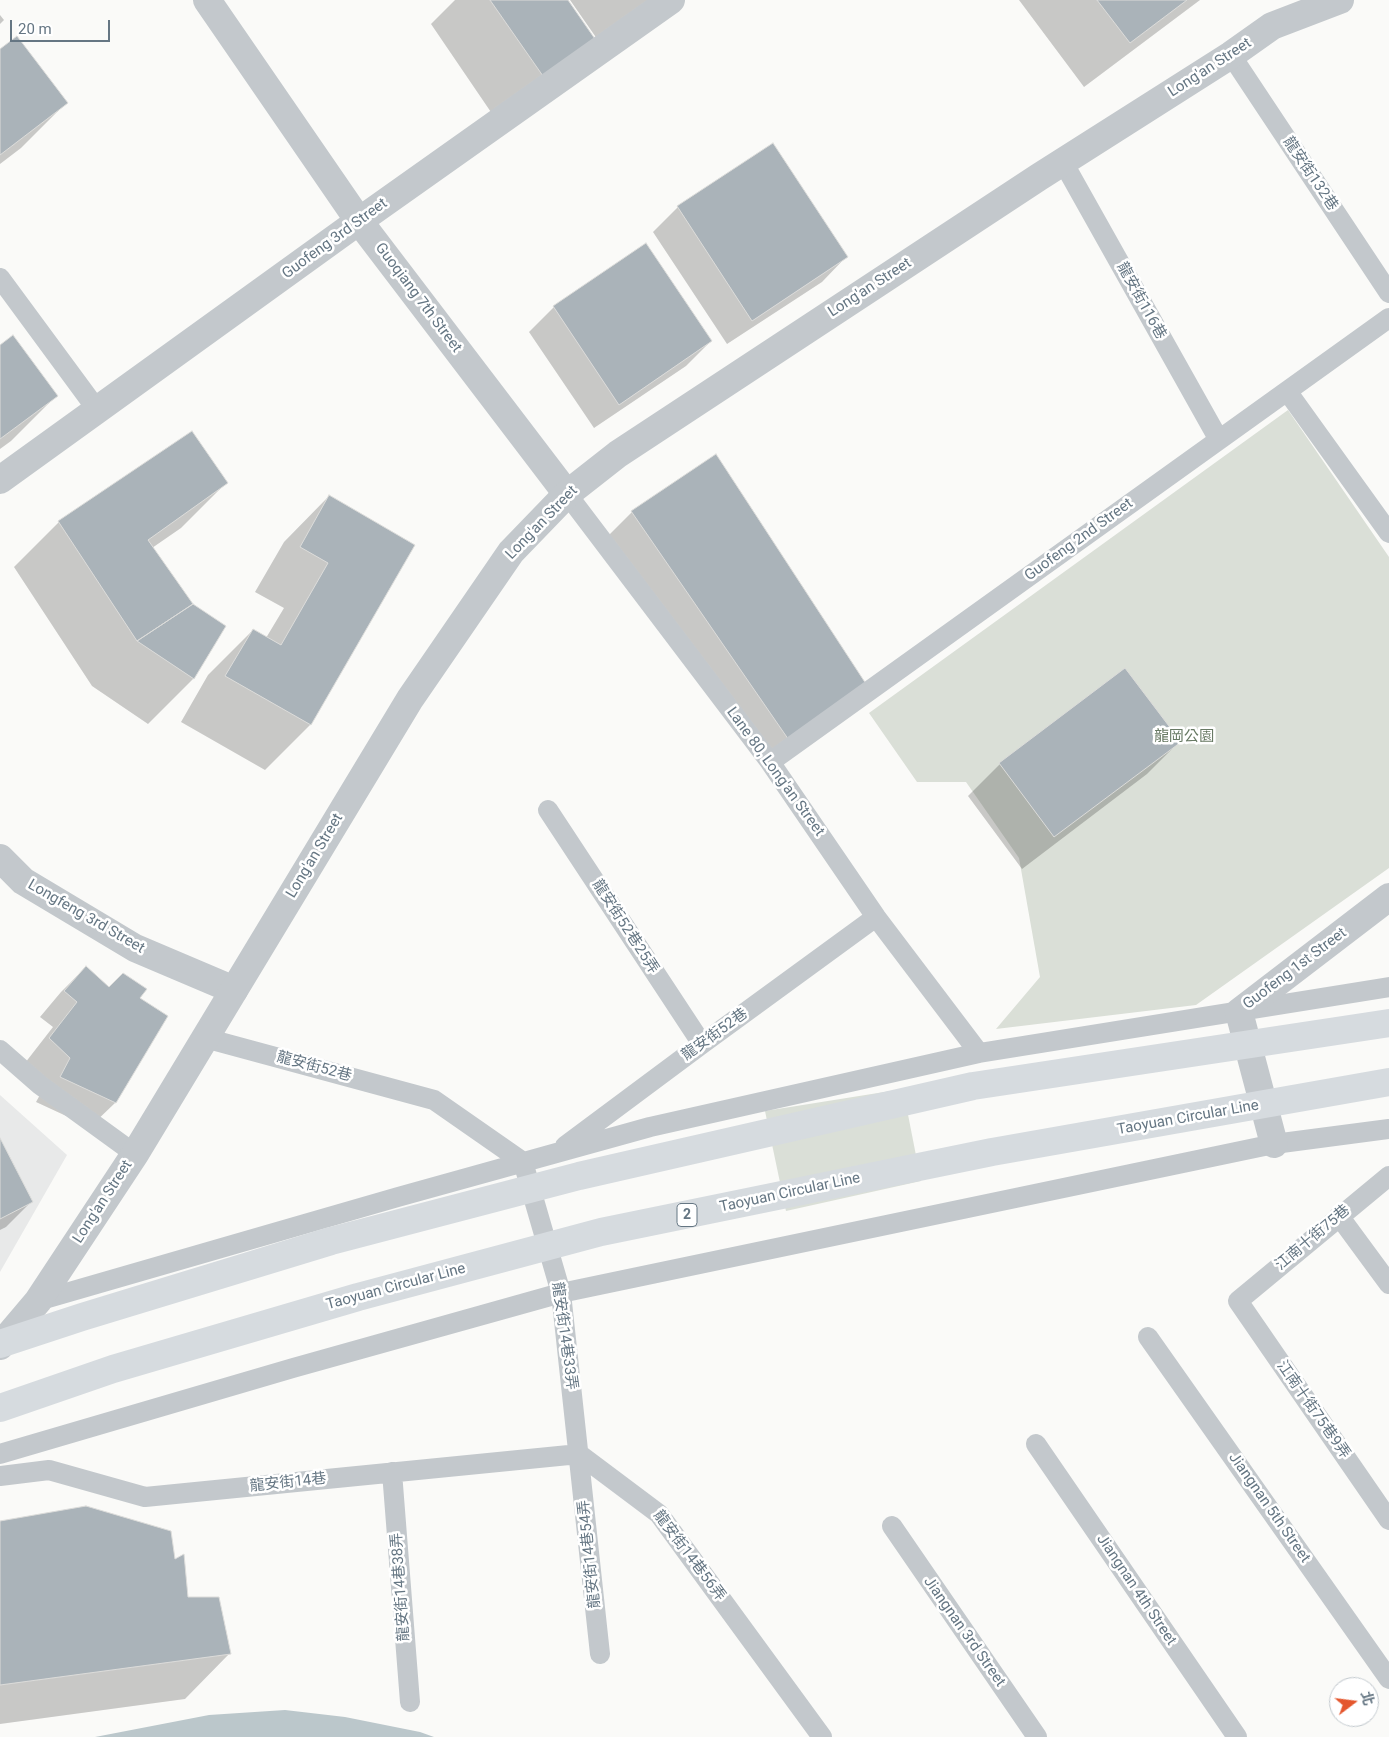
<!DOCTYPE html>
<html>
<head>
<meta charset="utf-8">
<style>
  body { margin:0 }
  #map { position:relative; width:1389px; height:1737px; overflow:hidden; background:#fafaf8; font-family:Roboto,"Noto Sans TC",sans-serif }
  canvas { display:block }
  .north { position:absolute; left:1329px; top:1677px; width:50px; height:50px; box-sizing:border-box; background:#fff; border:1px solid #c1c8cd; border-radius:50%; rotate:75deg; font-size:14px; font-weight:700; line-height:20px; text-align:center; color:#657683 }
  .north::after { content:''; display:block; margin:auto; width:18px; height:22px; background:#e4572e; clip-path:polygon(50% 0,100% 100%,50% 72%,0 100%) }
  .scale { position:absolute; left:10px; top:20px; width:100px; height:22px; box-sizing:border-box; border:2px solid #657683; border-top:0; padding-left:6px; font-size:15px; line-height:18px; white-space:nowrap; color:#657683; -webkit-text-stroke:4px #fff; paint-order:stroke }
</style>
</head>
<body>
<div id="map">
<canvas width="1389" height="1737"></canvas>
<div class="north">北</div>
<div class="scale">20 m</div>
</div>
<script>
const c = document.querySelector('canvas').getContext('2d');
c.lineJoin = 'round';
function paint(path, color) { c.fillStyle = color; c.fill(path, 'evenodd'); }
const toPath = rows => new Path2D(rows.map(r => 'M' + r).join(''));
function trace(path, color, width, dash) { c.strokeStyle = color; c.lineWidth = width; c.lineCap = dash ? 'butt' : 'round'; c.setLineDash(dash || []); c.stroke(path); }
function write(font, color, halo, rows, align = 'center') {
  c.font = font + ' Roboto,"Noto Sans TC",sans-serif'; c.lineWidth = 5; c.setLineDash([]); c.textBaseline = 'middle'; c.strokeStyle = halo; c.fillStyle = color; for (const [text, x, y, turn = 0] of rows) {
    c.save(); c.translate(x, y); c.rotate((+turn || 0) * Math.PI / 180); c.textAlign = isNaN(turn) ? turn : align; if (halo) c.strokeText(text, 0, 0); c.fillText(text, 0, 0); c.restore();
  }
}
paint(toPath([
  [0,1095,67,1155,0,1272]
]), '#e8e9e9');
paint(toPath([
  [1288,410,1389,557,1389,868,1196,1005,996,1029,1040,977,1019,858,966,782,917,782,869,713],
  [903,1089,921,1181,786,1211,765,1111]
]), '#dadfd7');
paint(toPath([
  [285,1710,345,1717,420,1732,434,1737,95,1737,209,1715]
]), '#bbc7cb');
paint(toPath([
  [455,0,566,0,594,39,497,121,431,24],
  [570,0,664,0,602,46],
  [1019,0,1200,0,1084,87],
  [0,15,4,20,0,24],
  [0,51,66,103,21,148,0,164],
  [678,207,846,257,822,282,727,344,653,232],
  [554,307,711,341,686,366,594,428,529,332],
  [0,346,56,396,11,441,0,449],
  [192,433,226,483,181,528,152,548,192,604,225,627,193,679,148,724,92,686,14,567,59,522],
  [329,496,413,545,310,725,265,770,181,722,208,675,253,630,266,638,284,608,255,592,284,542],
  [632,512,868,690,767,769,607,537],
  [1125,670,1179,742,1147,774,1022,869,968,796,1000,764],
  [86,967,109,988,139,998,166,1016,115,1103,90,1127,36,1102,46,1084,25,1063,53,1027,40,1017,61,992],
  [0,1141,31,1202,6,1227,0,1230],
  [0,1522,174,1561,186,1599,230,1653,185,1699,0,1724]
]), '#0003');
const building = toPath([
  [490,0,568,0,595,39,543,76,490,0],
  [1097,0,1187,0,1130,43,1097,0],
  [17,36,68,103,0,155,0,49,17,36],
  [773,143,848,257,752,321,677,206,773,143],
  [646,243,712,341,619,405,553,306,646,243],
  [13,335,58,396,0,439,0,345,13,335],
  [192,431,228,483,148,540,193,604,137,641,58,521,192,431],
  [716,454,870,690,793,746,631,511,716,454],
  [329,495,415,545,311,725,225,676,253,629,281,645,328,563,300,547,329,495],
  [193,604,226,626,194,679,137,641,193,604],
  [1125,668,1181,742,1054,837,999,763,1125,668],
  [86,966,109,987,123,973,147,989,140,998,168,1016,116,1103,60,1077,70,1058,49,1038,77,1002,64,991,86,966],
  [0,1138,33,1202,0,1219,0,1138],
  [86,1506,171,1531,175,1559,184,1554,188,1597,219,1597,231,1654,0,1685,0,1521,86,1506]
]);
paint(building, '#aab3b9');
trace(building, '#dcdcda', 1);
trace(toPath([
  [1231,55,1389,293],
  [1063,162,1219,440],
  [0,278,98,411],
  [1287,391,1389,533],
  [567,494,770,762,876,917,979,1053],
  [770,762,1389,318],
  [548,810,702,1044],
  [205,1038,434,1100,523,1162,561,1293,600,1654],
  [0,1050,40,1085,135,1154],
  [565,1146,702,1044,876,917],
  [1389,1176,1238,1301,1389,1520],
  [1339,1216,1389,1284],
  [38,1301,398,1197,650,1127,979,1053,1389,987],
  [1148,1337,1389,1679],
  [1036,1444,1237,1737],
  [0,1454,293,1368,561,1293,1274,1144,1389,1129],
  [579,1454,659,1514,822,1737],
  [392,1472,410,1702],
  [0,1476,49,1470,145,1497,579,1454],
  [892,1526,1037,1737]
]), '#c3c8cc', 20);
trace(toPath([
  [207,0,359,221,567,494],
  [0,480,359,221,671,0],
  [0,858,23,881,135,948,234,990],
  [1274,1144,1239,1012,1389,897]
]), '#c3c8cc', 28);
trace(toPath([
  [0,1346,38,1301,135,1154,410,699,511,552,567,494,618,454,1039,177,1231,55,1272,26,1340,0]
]), '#c3c8cc', 28);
trace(toPath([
  [0,1344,82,1317,331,1241,579,1176,973,1086,1389,1023],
  [0,1408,113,1369,358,1297,601,1232,992,1152,1389,1082]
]), '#d6dbdf', 28);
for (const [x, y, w] of [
  [687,1215,20]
]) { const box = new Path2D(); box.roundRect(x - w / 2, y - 11.5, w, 23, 4); c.fillStyle = '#fff'; c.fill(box); trace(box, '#657683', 1); }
write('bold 14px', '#657683', null, [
  ["2",687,1215]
]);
write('15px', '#657683', '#fff', [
  ["Long'an Street",1210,68,-33],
  ["龍安街132巷",1310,174,56],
  ["Guofeng 3rd Street",335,239,-36],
  ["Long'an Street",870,288,-33],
  ["Guoqiang 7th Street",418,298,53],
  ["龍安街116巷",1141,301,61],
  ["Long'an Street",542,523,-46],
  ["Guofeng 2nd Street",1079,540,-36],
  ["Lane 80, Long'an Street",775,772,54],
  ["Long'an Street",315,856,-59],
  ["Longfeng 3rd Street",86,917,30],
  ["龍安街52巷25弄",625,927,57],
  ["Guofeng 1st Street",1295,969,-37],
  ["龍安街52巷",715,1035,-36],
  ["龍安街52巷",314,1067,15],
  ["Taoyuan Circular Line",1188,1118,-10],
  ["Taoyuan Circular Line",790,1193,-12],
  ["Long'an Street",103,1202,-57],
  ["江南十街75巷",1313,1238,-40],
  ["Taoyuan Circular Line",396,1287,-15],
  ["龍安街14巷33弄",564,1336,82],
  ["江南十街75巷9弄",1313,1410,55],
  ["龍安街14巷",288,1483,-6],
  ["Jiangnan 5th Street",1269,1508,55],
  ["龍安街14巷54弄",590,1554,-96],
  ["龍安街14巷56弄",689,1556,53],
  ["龍安街14巷38弄",401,1587,-94],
  ["Jiangnan 4th Street",1136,1590,56],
  ["Jiangnan 3rd Street",964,1632,55]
]);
write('15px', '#687a64', '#fff', [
  ["龍岡公園",1184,737]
]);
</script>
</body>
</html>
